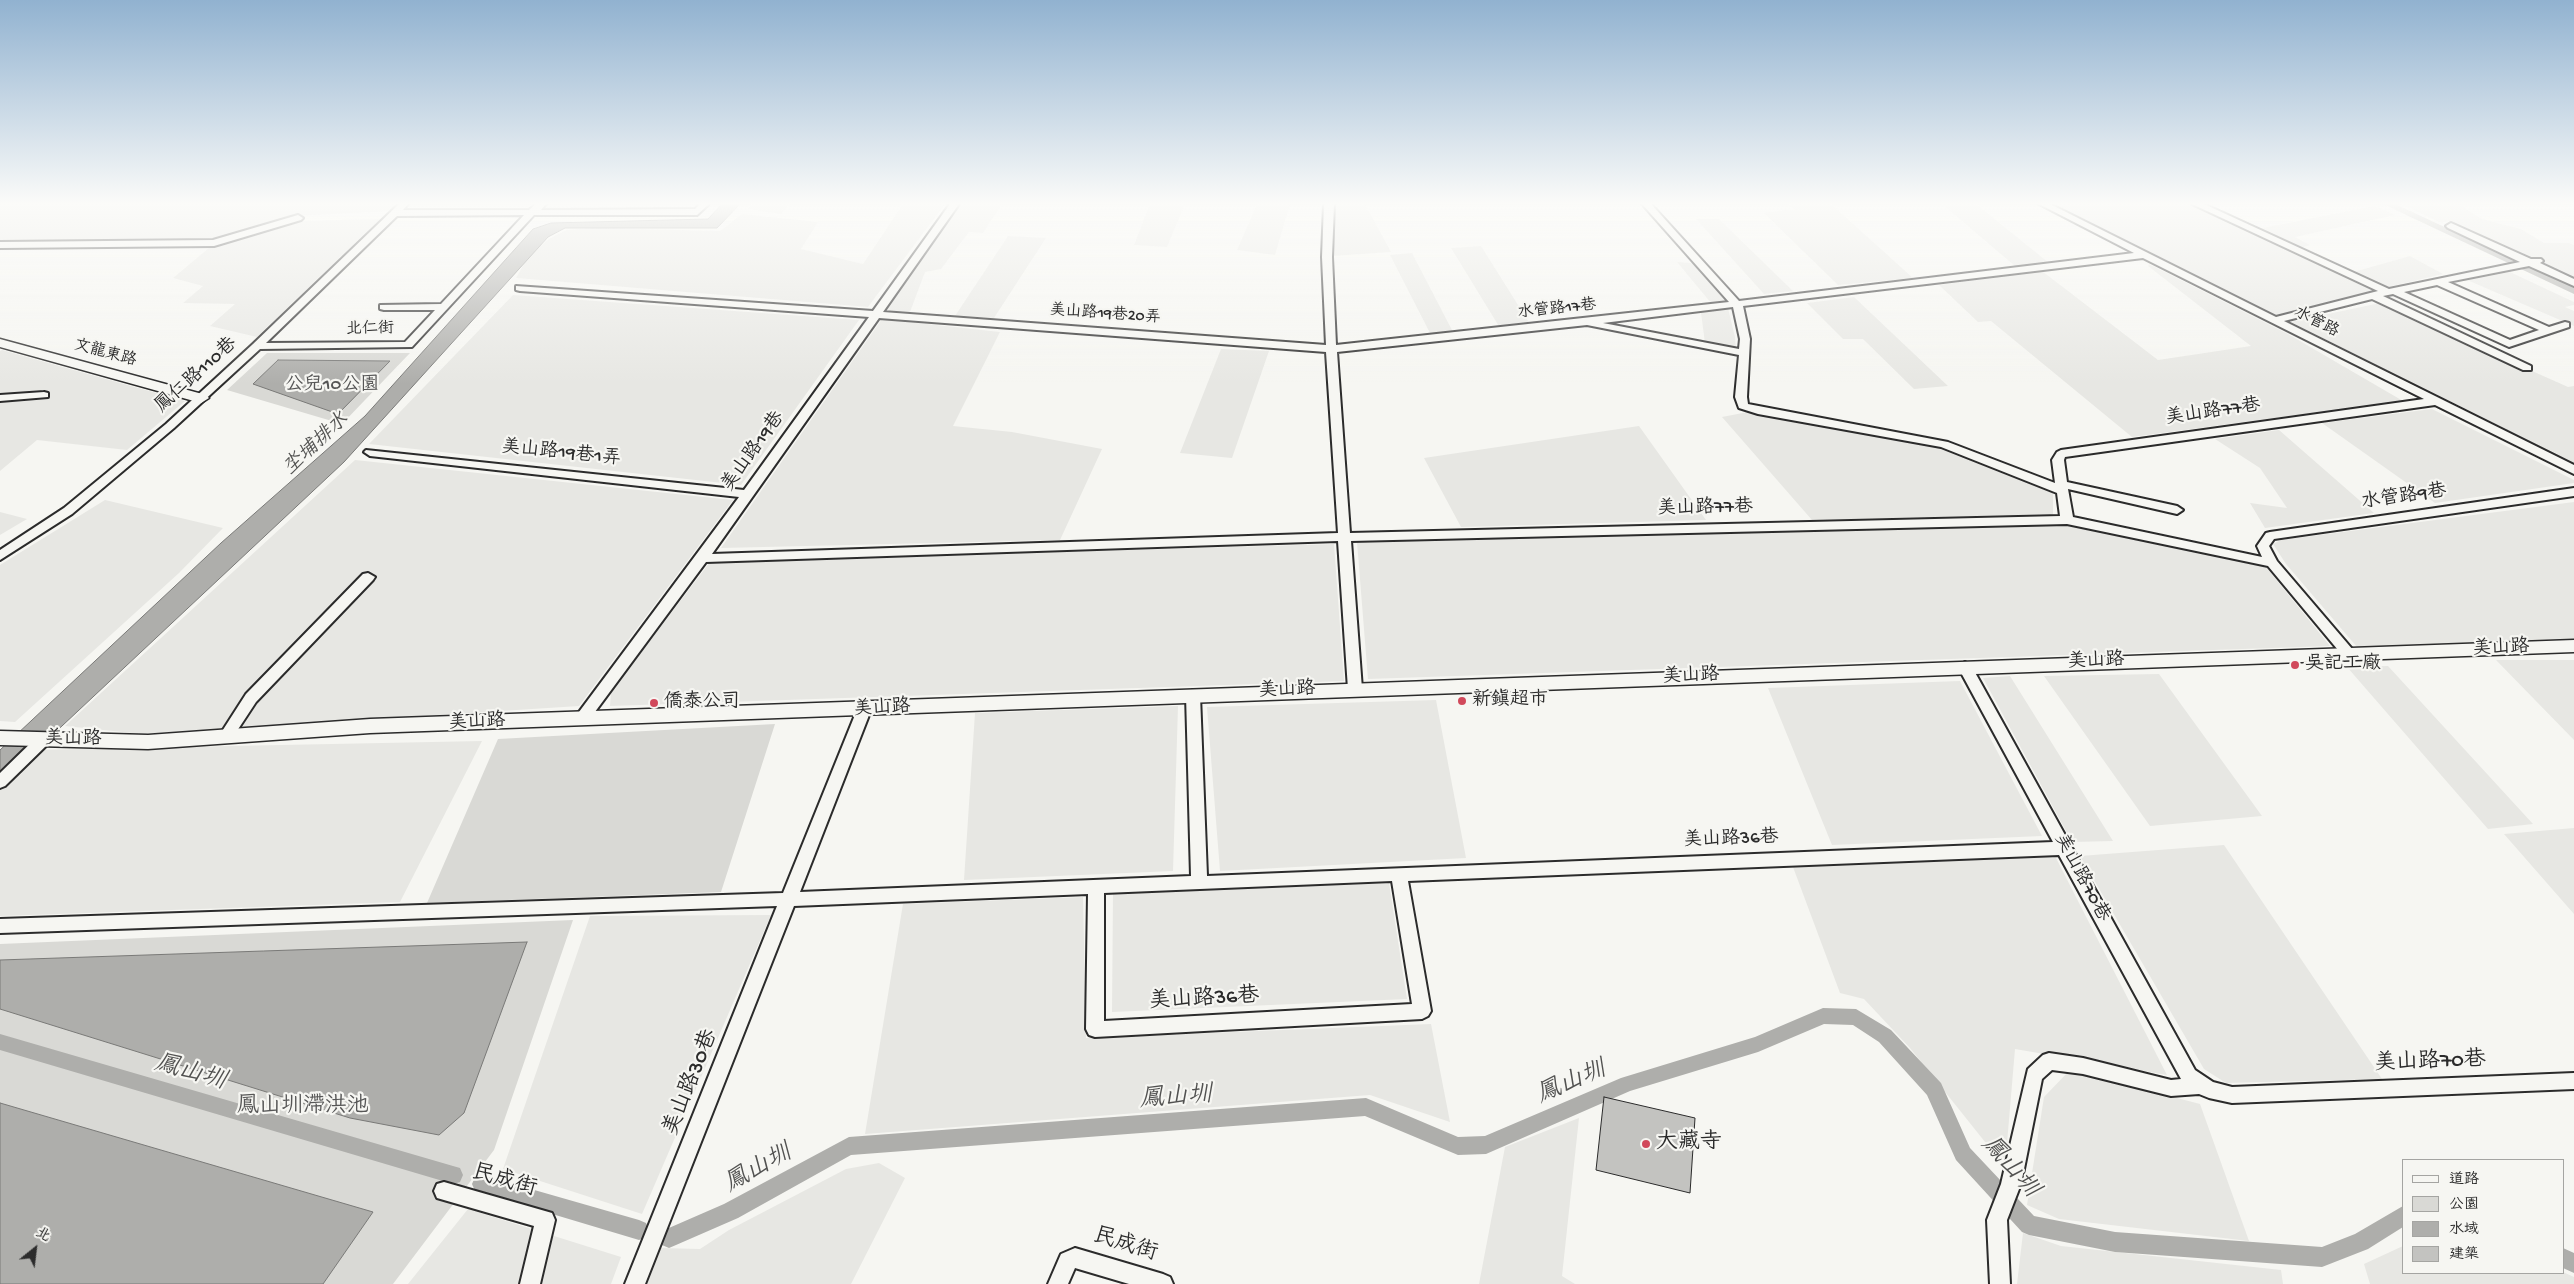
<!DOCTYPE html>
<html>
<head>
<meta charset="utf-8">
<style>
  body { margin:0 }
  #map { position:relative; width:2574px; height:1284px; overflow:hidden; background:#f6f6f2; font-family:"Gochi Hand","LXGW WenKai TC",sans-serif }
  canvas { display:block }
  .legend { position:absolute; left:2402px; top:1159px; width:162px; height:115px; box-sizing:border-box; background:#f6f6f2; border:1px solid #a5a5a2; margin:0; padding:6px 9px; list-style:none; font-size:15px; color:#2b2b2b }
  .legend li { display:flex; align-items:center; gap:10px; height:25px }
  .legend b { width:25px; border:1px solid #a5a5a2 }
  .north { position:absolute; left:10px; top:1224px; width:50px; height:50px; -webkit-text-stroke:4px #f6f6f2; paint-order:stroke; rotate:29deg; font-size:14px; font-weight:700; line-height:20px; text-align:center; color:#2b2b2b }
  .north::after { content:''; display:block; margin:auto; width:18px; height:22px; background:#2b2b2b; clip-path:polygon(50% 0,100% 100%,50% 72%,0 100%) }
</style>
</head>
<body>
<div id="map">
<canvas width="2574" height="1284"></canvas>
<ul class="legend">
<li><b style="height:6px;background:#f6f6f2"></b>道路</li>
<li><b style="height:14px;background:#d9d9d5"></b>公園</li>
<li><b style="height:14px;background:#aeaeab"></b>水域</li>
<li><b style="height:14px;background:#c3c3c0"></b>建築</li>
</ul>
<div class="north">北</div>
</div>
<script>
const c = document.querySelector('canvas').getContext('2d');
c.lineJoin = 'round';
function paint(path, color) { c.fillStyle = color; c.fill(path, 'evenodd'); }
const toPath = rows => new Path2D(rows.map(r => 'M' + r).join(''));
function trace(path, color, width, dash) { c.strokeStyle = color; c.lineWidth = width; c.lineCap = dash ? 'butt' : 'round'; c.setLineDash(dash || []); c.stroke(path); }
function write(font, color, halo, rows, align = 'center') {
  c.font = font + ' "Gochi Hand","LXGW WenKai TC",sans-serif'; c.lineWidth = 4.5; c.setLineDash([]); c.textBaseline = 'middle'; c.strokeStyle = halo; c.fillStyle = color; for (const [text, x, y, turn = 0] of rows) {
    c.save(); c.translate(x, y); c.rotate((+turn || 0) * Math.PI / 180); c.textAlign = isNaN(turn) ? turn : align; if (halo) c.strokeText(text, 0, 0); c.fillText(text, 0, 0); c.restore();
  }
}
paint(toPath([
  [0,204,398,204,390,211,292,216,213,241,0,242],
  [752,204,789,204,781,214,748,209],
  [903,204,945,204,868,307,516,278,529,255,549,239,566,230,596,228,720,231,742,214,818,222,801,249,863,264],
  [960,204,1002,204,983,233,969,232,941,269,925,272,910,312,884,310],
  [1150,204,1185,204,1167,247,1134,245],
  [1257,204,1290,204,1275,255,1237,250],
  [1336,204,1365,204,1391,252,1332,256],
  [1789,204,1831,204,1913,278,1838,285,1764,213,1794,209],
  [1942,204,1976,204,2049,263,2016,267],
  [2048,204,2190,204,2379,291,2273,316],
  [2402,204,2458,204,2482,219,2521,229,2544,243,2569,243,2574,245,2574,279,2450,221,2441,223],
  [2375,206,2395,215,2295,237,2310,245,2300,248,2257,229],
  [380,219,257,337,210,326,235,304,183,303,203,286,173,278,210,247,301,221],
  [1696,219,1719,219,1793,291,1764,294],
  [1008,236,1046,238,994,318,955,316],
  [1481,246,1530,324,1500,328,1451,248],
  [1412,253,1453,332,1431,335,1390,255],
  [2410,256,2443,274,2384,288,2350,273],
  [1677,262,1692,263,1729,301,1711,303],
  [2149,264,2288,334,2403,401,2132,437,1991,321,1978,322,1939,285,2042,271,2158,360,2251,346,2148,266],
  [2510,272,2574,302,2574,305,2565,307,2574,311,2574,326,2467,280],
  [513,295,859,320,741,485,369,444],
  [1854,297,1948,386,1914,389,1863,339,1843,339,1807,303],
  [2380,303,2568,387,2574,386,2574,463,2290,322],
  [1728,308,1735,337,1736,350,1705,343,1701,313],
  [882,319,1000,332,953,426,1012,432,1102,449,1060,540,721,548],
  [1221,349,1269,351,1232,458,1180,453],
  [2,350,185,401,127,450,37,440,0,471,0,351],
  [2432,409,2574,480,2574,483,2435,503,2322,423],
  [1748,412,1944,448,2053,491,2053,514,1812,520,1722,417],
  [1639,426,1706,520,1461,527,1424,458],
  [2279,430,2374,513,2265,528,2250,503,2287,508,2260,468,2215,439],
  [355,460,733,500,579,706,142,734,65,726],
  [105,500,223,528,179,573,15,722,0,721,0,565],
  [2574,502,2574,641,2357,647,2286,564,2273,544,2281,540],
  [0,512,27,519,0,535],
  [2071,525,2266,567,2330,646,1368,679,1357,542],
  [1334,544,1344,681,610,706,611,692,710,562],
  [2496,660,2574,660,2574,740],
  [2388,666,2533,824,2488,829,2347,667],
  [2159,674,2262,816,2150,826,2044,676],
  [2010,676,2113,841,2072,842,1983,678],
  [1960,681,2042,836,1832,845,1768,688],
  [1436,700,1466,858,1220,871,1207,707],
  [1178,706,1173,871,964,880,975,713],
  [482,741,400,902,0,916,0,782,31,750],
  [2574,828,2574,914,2504,834],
  [2224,845,2382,1079,2226,1083,2204,1069,2080,856],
  [2055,856,2167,1075,2015,1049,2005,1167,1910,1048,1864,999,1840,993,1793,867],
  [1389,883,1407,999,1112,1012,1113,893],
  [1083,897,1086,1038,1431,1024,1450,1122,1370,1095,865,1134,903,904],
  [771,915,642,1214,503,1169,590,916],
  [2070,1070,2200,1104,2249,1241,2059,1219,2027,1205,2044,1097],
  [1579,1118,1562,1276,1575,1284,1479,1284,1505,1147],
  [879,1163,905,1178,851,1284,647,1284,660,1248,700,1249,729,1230,846,1169],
  [468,1209,621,1257,611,1284,408,1284],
  [2023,1233,2061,1246,2281,1270,2283,1284,2017,1284],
  [2403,1246,2403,1273,2563,1272,2574,1277,2574,1284,2370,1284,2364,1264]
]), '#e7e7e3');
paint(toPath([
  [267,353,410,353,342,424,227,390],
  [775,724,721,892,427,903,498,739],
  [573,920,494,1150,393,1284,0,1284,0,944]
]), '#d9d9d5');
const water = toPath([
  [722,204,740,204,717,228,565,228,548,237,344,462,0,784,0,750,221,543,365,416,533,229,551,223,708,219,722,204],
  [278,360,390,361,338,414,253,384,278,360],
  [527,942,464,1113,439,1135,350,1118,0,1009,0,960,527,942],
  [0,1103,373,1212,323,1284,0,1284,0,1103]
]);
paint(water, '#aeaeab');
trace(water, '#7a7a78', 1);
paint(toPath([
  [2383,204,2395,204,2574,287,2574,294,2383,204],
  [1823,1008,1856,1009,1891,1030,1941,1083,1970,1148,2034,1216,2115,1232,2322,1247,2355,1234,2403,1206,2403,1227,2368,1249,2322,1267,2115,1252,2029,1235,2022,1232,1956,1160,1927,1095,1879,1042,1853,1025,1824,1024,1758,1052,1630,1091,1486,1154,1458,1155,1365,1116,851,1155,738,1218,676,1245,669,1248,662,1245,659,1238,662,1231,724,1204,849,1137,1366,1098,1458,1137,1485,1136,1621,1078,1755,1037,1823,1008],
  [0,1034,453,1166,460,1168,463,1175,460,1182,453,1184,0,1050,0,1034],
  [482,1175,639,1220,646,1223,649,1230,646,1237,639,1240,482,1193,475,1191,472,1184,475,1177,482,1175],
  [2563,1248,2574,1253,2574,1273,2563,1268,2563,1248]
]), '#aeaeab');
const building = toPath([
  [1604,1097,1695,1118,1690,1193,1596,1170,1604,1097]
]);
paint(building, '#c3c3c0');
trace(building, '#2b2b2b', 1);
const street = toPath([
  [399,204,408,204,403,210,529,210,536,204,546,204,541,210,695,209,700,204,709,204,697,215,534,215,412,347,260,349,174,428,72,514,0,560,0,550,64,508,166,424,253,344,399,204],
  [524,215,441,304,380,305,380,309,384,310,435,310,405,342,266,343,397,216,524,215],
  [950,204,959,204,883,312,1326,345,1322,257,1324,204,1334,204,1332,257,1336,345,1729,302,1642,204,1651,204,1739,301,2134,253,2039,204,2050,204,2276,317,2378,291,2192,204,2204,204,2389,289,2520,262,2448,228,2446,226,2451,223,2531,259,2541,259,2543,261,2540,263,2574,279,2574,286,2529,266,2448,282,2549,327,2565,322,2569,323,2569,327,2509,347,2393,294,2383,296,2531,366,2531,370,2523,370,2372,299,2284,321,2574,465,2574,474,2435,405,2065,457,2064,460,2067,482,2177,506,2183,510,2177,514,2068,489,2073,517,2262,557,2257,546,2266,533,2270,532,2574,488,2574,496,2274,539,2269,546,2277,561,2353,650,2355,653,2348,658,2343,656,2268,566,2067,524,1351,541,1362,689,1355,694,1348,689,1338,541,706,562,586,724,576,724,574,720,576,716,739,497,370,456,364,452,366,450,744,490,869,317,520,291,516,290,516,286,873,311,950,204],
  [2143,258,2424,399,2061,450,2057,452,2052,460,2055,483,1948,442,1748,404,1747,397,1750,339,1743,306,2143,258],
  [2437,285,2539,330,2510,340,2404,292,2437,285],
  [1733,307,1740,339,1739,349,1603,323,1733,307],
  [879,318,1326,352,1338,533,712,554,879,318],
  [1587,325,1739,355,1735,397,1739,408,1758,414,1941,447,2057,493,2060,516,1350,533,1337,352,1587,325],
  [298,215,303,218,301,220,214,246,0,248,0,242,213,240,298,215],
  [44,392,48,393,48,397,0,401,0,395,44,392],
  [368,573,375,577,373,580,256,702,231,740,221,740,219,736,246,694,363,574,368,573],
  [1965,662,1972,667,2195,1070,2213,1082,2232,1087,2574,1073,2574,1089,2232,1103,2209,1098,2199,1094,2171,1096,2083,1074,2052,1070,2042,1079,2021,1184,2007,1220,2010,1284,1990,1284,1987,1220,2001,1184,2028,1069,2043,1055,2049,1053,2083,1058,2171,1080,2181,1079,2059,855,1408,881,1431,1011,1428,1016,1422,1019,1095,1037,1089,1035,1086,1029,1088,894,794,906,645,1284,625,1284,777,906,0,933,0,919,783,893,857,710,859,706,864,705,869,706,871,710,800,892,1191,876,1186,695,1193,690,1200,695,1207,876,2053,842,1958,667,1965,662],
  [1392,881,1412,1004,1104,1021,1104,893,1392,881],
  [44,734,49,735,51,739,49,743,5,786,0,788,0,773,39,735,44,734],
  [444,1182,552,1213,555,1220,540,1284,520,1284,534,1226,437,1198,434,1191,437,1184,444,1182],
  [1075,1248,1163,1274,1170,1277,1173,1284,1129,1284,1075,1268,1068,1284,1048,1284,1061,1254,1075,1248]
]);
const secondary = toPath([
  [0,339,206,395,209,398,201,403,0,347,0,339],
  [2574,640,2574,652,370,733,148,749,0,745,0,731,148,735,370,719,2574,640]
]);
trace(street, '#2b2b2b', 4);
trace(secondary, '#2b2b2b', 3);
paint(street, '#f6f6f2');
paint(secondary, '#f6f6f2');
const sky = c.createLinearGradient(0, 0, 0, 384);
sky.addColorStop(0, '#91b2d0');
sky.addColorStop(0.53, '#fbfbf9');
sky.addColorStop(1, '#fbfbf900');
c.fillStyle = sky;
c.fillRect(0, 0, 2574, 384);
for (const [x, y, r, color] of [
  [2295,665,5,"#d1495b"],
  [1462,701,5,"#d1495b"],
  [654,703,5,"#d1495b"],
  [1646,1144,5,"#d1495b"]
]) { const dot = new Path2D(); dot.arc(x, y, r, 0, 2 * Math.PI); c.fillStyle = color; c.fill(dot); trace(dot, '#f6f6f2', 2); }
write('16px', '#2b2b2b', '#f6f6f2', [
  ["水管路17巷",1557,310,-6],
  ["美山路19巷20弄",1105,315,4],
  ["水管路",2316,323,27],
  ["北仁街",370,330,-1],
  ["文龍東路",105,354,15]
]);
write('19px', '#2b2b2b', '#f6f6f2', [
  ["鳳仁路110巷",197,376,-42],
  ["美山路77巷",2213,413,-8],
  ["美山路19巷",754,452,-54],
  ["美山路19巷1弄",561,454,6],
  ["水管路9巷",2404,498,-8],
  ["美山路77巷",1705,509,-1],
  ["美山路",2501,649,-2],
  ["美山路",2096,662,-2],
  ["美山路",1691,677,-2],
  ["美山路",1287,691,-2],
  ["美山路",882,709,-3],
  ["美山路",477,723,-2],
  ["美山路",73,740,1],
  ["美山路36巷",1731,840,-2],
  ["美山路70巷",2081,878,62]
]);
write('19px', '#565656', '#f6f6f2', [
  ["公兒10公園",332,386]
]);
write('19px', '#2b2b2b', '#f6f6f2', [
  ["吳記工廠",2305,665],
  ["新鎮超市",1472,701],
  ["僑泰公司",664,703]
], 'left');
write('italic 20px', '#525251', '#f6f6f2', [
  ["坔埔排水",317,445,-43]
]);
write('22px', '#2b2b2b', '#f6f6f2', [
  ["美山路36巷",1204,1000,-3],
  ["美山路70巷",2430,1063,-2],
  ["美山路30巷",692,1083,-68],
  ["民成街",504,1182,16],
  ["民成街",1125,1246,17]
]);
write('22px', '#565656', '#f6f6f2', [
  ["鳳山圳滯洪池",303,1108]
]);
write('22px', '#2b2b2b', '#f6f6f2', [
  ["大藏寺",1656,1144]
], 'left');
write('italic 24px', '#525251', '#f6f6f2', [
  ["鳳山圳",190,1074,16],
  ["鳳山圳",1572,1084,-23],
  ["鳳山圳",1176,1099,-4],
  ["鳳山圳",2009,1168,48],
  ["鳳山圳",759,1170,-29]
]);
</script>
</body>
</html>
